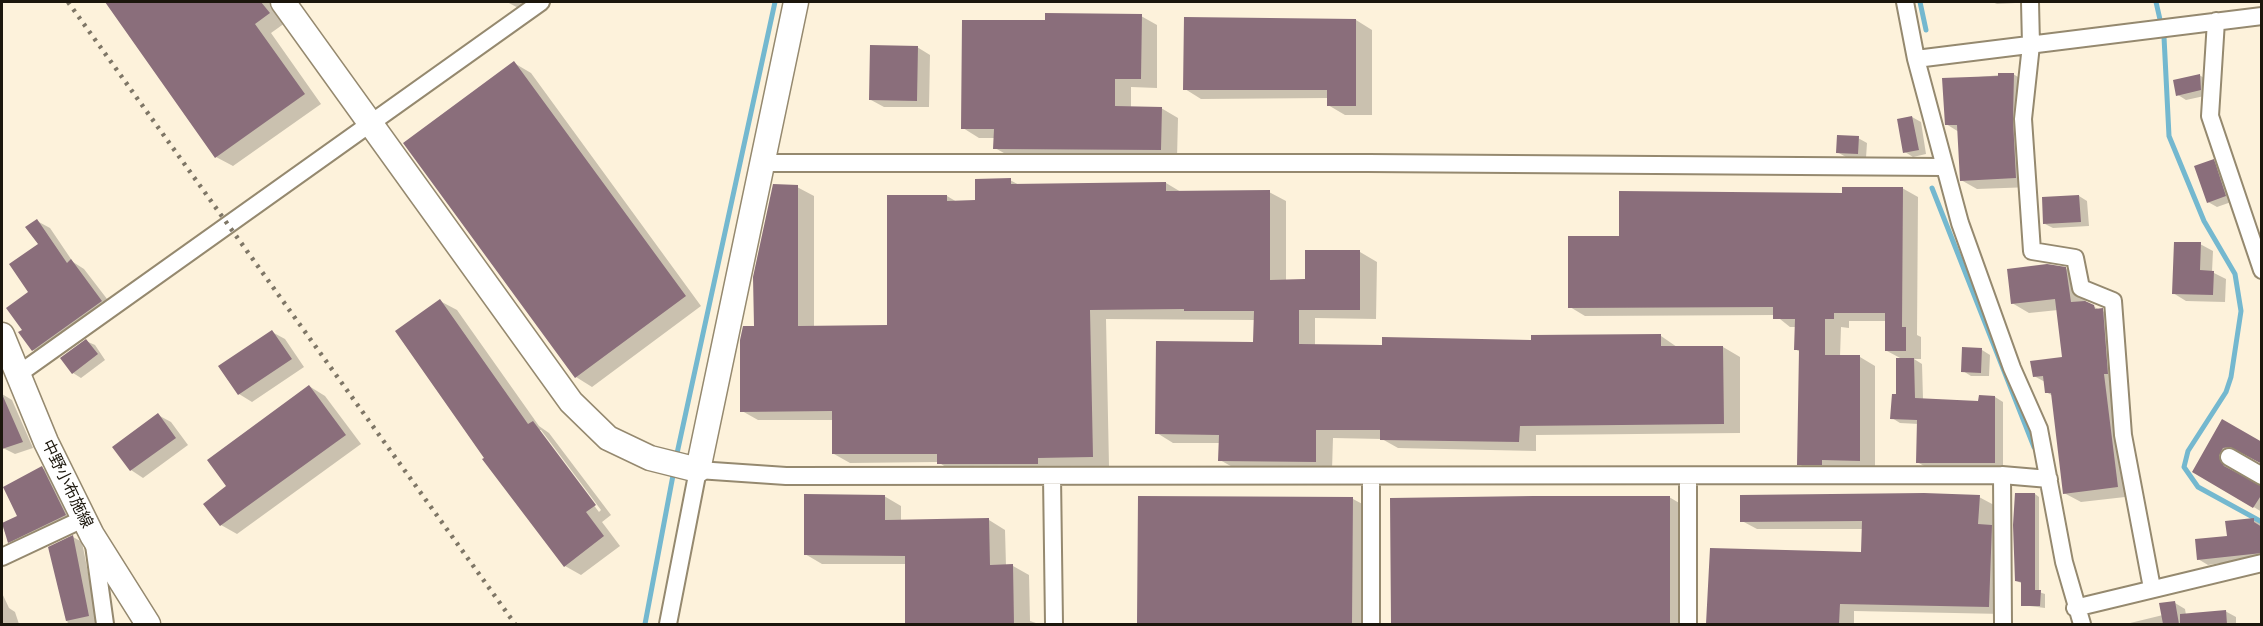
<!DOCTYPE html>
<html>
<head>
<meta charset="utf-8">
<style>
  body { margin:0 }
  #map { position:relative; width:2263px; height:626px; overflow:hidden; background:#fdf2db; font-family:"Alegreya Sans",sans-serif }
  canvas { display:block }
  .frame { position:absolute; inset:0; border:3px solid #1b160c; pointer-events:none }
</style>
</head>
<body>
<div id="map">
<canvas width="2263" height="626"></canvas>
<div class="frame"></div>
</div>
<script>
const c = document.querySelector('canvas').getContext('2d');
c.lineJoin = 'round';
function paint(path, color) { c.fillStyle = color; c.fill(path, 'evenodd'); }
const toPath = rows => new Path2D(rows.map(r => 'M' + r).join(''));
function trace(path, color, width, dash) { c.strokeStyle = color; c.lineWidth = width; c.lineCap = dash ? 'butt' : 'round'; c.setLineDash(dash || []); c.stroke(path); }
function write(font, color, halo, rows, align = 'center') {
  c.font = font + ' "Alegreya Sans","Noto Sans JP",sans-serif'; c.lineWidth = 4.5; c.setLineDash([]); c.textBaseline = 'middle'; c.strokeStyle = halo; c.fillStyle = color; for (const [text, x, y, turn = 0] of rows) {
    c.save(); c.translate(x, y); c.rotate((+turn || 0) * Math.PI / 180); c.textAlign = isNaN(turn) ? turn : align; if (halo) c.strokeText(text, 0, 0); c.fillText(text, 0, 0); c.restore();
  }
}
paint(toPath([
  [107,2,270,2,285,23,271,33,321,104,233,166,216,157],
  [507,2,537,2,524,11],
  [1430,2,1713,2,1713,3],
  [1992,2,2034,2,1997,4],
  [1141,16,1157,25,1157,88,1131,87,1131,108,1161,108,1178,118,1177,158,1011,157,995,148,995,138,979,138,963,128,1046,22],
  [1356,20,1372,30,1372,115,1345,115,1328,105,1328,98,1201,99,1185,89],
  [917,47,930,55,929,107,884,107,871,100],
  [514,63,531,73,701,306,592,387,576,377],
  [2013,74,2030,84,2032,187,1977,189,1961,180,1959,132,1946,124,1944,80],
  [2199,75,2208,80,2209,95,2186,100,2178,95],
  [1912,117,1921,122,1926,154,1913,157,1905,152],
  [1858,138,1867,143,1866,158,1846,157,1837,152],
  [2213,161,2222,166,2234,201,2217,207,2208,202],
  [1010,180,1021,186,1166,183,1181,192,1269,192,1286,201,1286,281,1306,281,1306,251,1360,252,1377,262,1376,319,1315,318,1315,346,1383,346,1661,336,1677,347,1723,347,1740,357,1740,433,1536,435,1536,451,1398,448,1382,439,1333,438,1332,470,1236,469,1220,460,1220,443,1173,443,1157,433,1254,344,1255,320,1106,319,1109,466,1054,466,1054,473,955,473,938,462,850,463,834,454,833,420,758,420,742,411,755,328,797,187,814,196,814,327,889,327,947,196,957,202,976,202],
  [1902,188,1918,197,1917,335,1921,337,1921,359,1914,359,1922,364,1923,399,1980,402,1995,397,2003,402,2003,467,1926,467,1917,462,1919,424,1900,423,1892,418,1902,359,1887,351,1887,321,1849,321,1849,328,1841,327,1840,357,1860,357,1875,366,1875,469,1814,473,1799,464,1800,352,1795,349,1796,327,1790,327,1775,315,1585,316,1570,307,1621,237,1844,194],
  [2079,196,2087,201,2089,226,2053,228,2045,224],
  [37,221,50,228,73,262,84,269,114,308,46,358,33,350,20,333,24,330,40,245],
  [2200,244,2213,251,2212,272,2226,279,2225,302,2186,301,2173,293],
  [2066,269,2083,278,2086,303,2119,319,2134,496,2081,502,2064,493,2053,396,2046,392,2045,382,2034,376,2064,358,2058,310,2029,313,2012,303],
  [440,301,457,310,539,426,549,433,611,515,602,522,620,546,581,575,565,566],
  [537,430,541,430,601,510,599,512],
  [272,332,285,339,304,367,252,402,239,394],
  [86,341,95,345,105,360,81,378,73,373],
  [1982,350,1990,355,1989,376,1971,376,1963,371],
  [309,386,325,396,361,444,237,534,221,525,228,486],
  [2,394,12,400,33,448,15,454,3,448],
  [158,415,171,422,188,445,143,478,131,470],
  [2222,421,2245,452,2234,452,2229,458,2229,468,2262,487,2262,512,2194,471],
  [42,468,51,473,74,520,17,547,9,542,2,525,19,516],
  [2035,494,2039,497,2039,592,2045,594,2045,608,2022,605,2023,584,2017,581],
  [884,496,901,506,901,521,989,520,1005,530,1006,566,1013,566,1029,575,1030,621,1039,624,907,624,906,564,822,564,805,554],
  [1669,497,1686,507,1686,624,1392,624,1392,500],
  [1979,497,1994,505,1993,527,2006,535,2004,614,1854,611,1854,624,1707,624,1708,608,1862,553,1863,529,1757,529,1742,521],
  [1140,498,1353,499,1370,508,1369,624,1138,624],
  [2262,518,2262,557,2208,565,2198,559,2228,538,2227,522],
  [73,537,82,542,98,624,68,624,50,548],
  [2,593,9,608,15,612,19,624,2,624],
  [2175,603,2185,609,2186,615,2225,611,2236,617,2236,624,2126,624,2163,615]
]), '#0003');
trace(toPath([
  [1920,2,1926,30],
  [2156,2,2164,37,2169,136,2204,221,2235,274,2241,311,2231,377,2226,392,2188,451,2184,467,2198,487,2262,522],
  [1932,188,2034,447],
  [676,458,775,2],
  [645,624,674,470]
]), '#74b8cf', 5);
paint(toPath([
  [105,2,261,2,270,13,255,24,305,94,215,158],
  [1045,13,1142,14,1141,79,1115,79,1115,106,1162,107,1161,150,993,149,994,129,961,129,962,20,1045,20],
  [1184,17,1356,19,1356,106,1327,106,1327,90,1183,90],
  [870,45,918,46,917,101,869,100],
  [514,61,686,296,575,378,403,143],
  [1998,73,2014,73,2013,120,2016,178,1960,181,1957,125,1945,125,1942,78,1998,76],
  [2200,74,2201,90,2176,96,2173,80],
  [1912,116,1919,150,1903,153,1897,119],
  [1837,135,1859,136,1858,154,1836,153],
  [2214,159,2226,196,2207,203,2194,166],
  [1011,178,1011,184,1166,182,1166,191,1270,190,1270,280,1305,279,1305,250,1360,250,1360,310,1299,310,1299,344,1382,345,1382,337,1531,340,1531,335,1661,334,1661,346,1723,346,1724,424,1520,426,1519,442,1380,440,1380,430,1316,430,1316,462,1218,461,1219,435,1155,434,1156,341,1253,342,1254,311,1184,311,1184,309,1090,310,1093,457,1038,458,1038,464,937,464,937,454,832,454,832,411,740,412,740,340,743,326,754,326,753,277,773,184,798,185,798,326,887,325,887,195,947,195,947,201,975,200,975,179],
  [1842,187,1903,187,1902,327,1906,327,1906,351,1885,351,1885,313,1834,313,1834,319,1825,319,1825,355,1860,355,1860,461,1822,460,1822,465,1797,465,1799,350,1794,350,1795,319,1773,319,1773,307,1568,308,1568,236,1619,236,1619,191,1842,193],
  [2079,195,2081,222,2043,224,2042,197],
  [37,219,67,263,71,259,102,301,32,351,18,332,22,330,6,308,28,292,9,264,38,244,25,227],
  [2174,242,2201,242,2200,270,2214,271,2213,295,2172,294],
  [2047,264,2066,267,2071,302,2085,301,2094,305,2095,309,2103,308,2108,374,2104,374,2118,487,2063,494,2051,393,2045,393,2043,376,2033,377,2030,361,2062,357,2055,299,2011,304,2007,269],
  [440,299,528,424,533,421,596,505,586,512,604,536,564,567,482,459,484,458,395,331],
  [272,330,292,359,238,395,218,366],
  [86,339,98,354,72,374,60,358],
  [1962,347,1982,348,1981,373,1961,372],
  [1896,358,1914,358,1915,398,1978,401,1979,395,1995,396,1995,463,1916,463,1917,420,1890,419,1892,394,1896,394],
  [309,385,346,435,220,526,203,504,226,486,207,460],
  [2,394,23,442,2,449],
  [158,413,176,438,130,471,112,447],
  [2222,419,2262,442,2262,464,2230,447,2223,448,2219,456,2224,466,2262,486,2262,494,2253,508,2192,472],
  [42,466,66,515,8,543,2,523,17,516,3,487],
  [1924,493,1980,495,1978,524,1992,525,1989,607,1840,604,1839,624,1706,624,1710,548,1861,552,1862,521,1740,522,1740,495],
  [2015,493,2035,493,2035,590,2041,590,2040,606,2021,606,2021,582,2015,581,2013,525],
  [804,494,885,495,885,520,989,518,990,565,1013,564,1014,624,905,624,905,556,804,555],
  [1138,496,1353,497,1352,624,1137,624],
  [1533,496,1670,496,1670,624,1391,624,1390,498],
  [2254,518,2254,522,2262,527,2262,553,2197,560,2195,539,2227,536,2225,521],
  [73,535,89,616,66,621,48,547],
  [2175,601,2179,624,2163,624,2159,603],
  [2226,610,2227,624,2180,624,2180,614]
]), '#8a6e7b');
const street = toPath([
  [1905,2,1916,59,1960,223,2012,368,2039,429,2064,562,2082,624],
  [2030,2,2031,45,2023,119,2032,251,2075,258,2081,288,2113,301,2123,435,2152,588],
  [2216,21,2210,116,2262,270],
  [1916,59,2262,16],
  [760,163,1368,163,1943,167],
  [20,373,541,2],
  [2229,457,2262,476],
  [2002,475,2003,624],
  [1052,476,1054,624],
  [1371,476,1371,624],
  [1688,476,1688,624],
  [94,545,105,624],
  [2,557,85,518],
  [2075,608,2262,563],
  [668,624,698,470,786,476,2002,475,2049,479]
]);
const secondary = toPath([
  [283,2,571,402,608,438,650,458,698,470,796,2],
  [2,335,46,442,92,535,148,624]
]);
trace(street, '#95896f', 20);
trace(secondary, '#95896f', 27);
trace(street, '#fff', 16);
trace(secondary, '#fff', 24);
trace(toPath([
  [68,2,515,624]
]), '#7e7666', 4.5, [3, 6]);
write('16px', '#1b160c', '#fff', [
  ["中野小布施線",67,484,64]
]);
</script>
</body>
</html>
